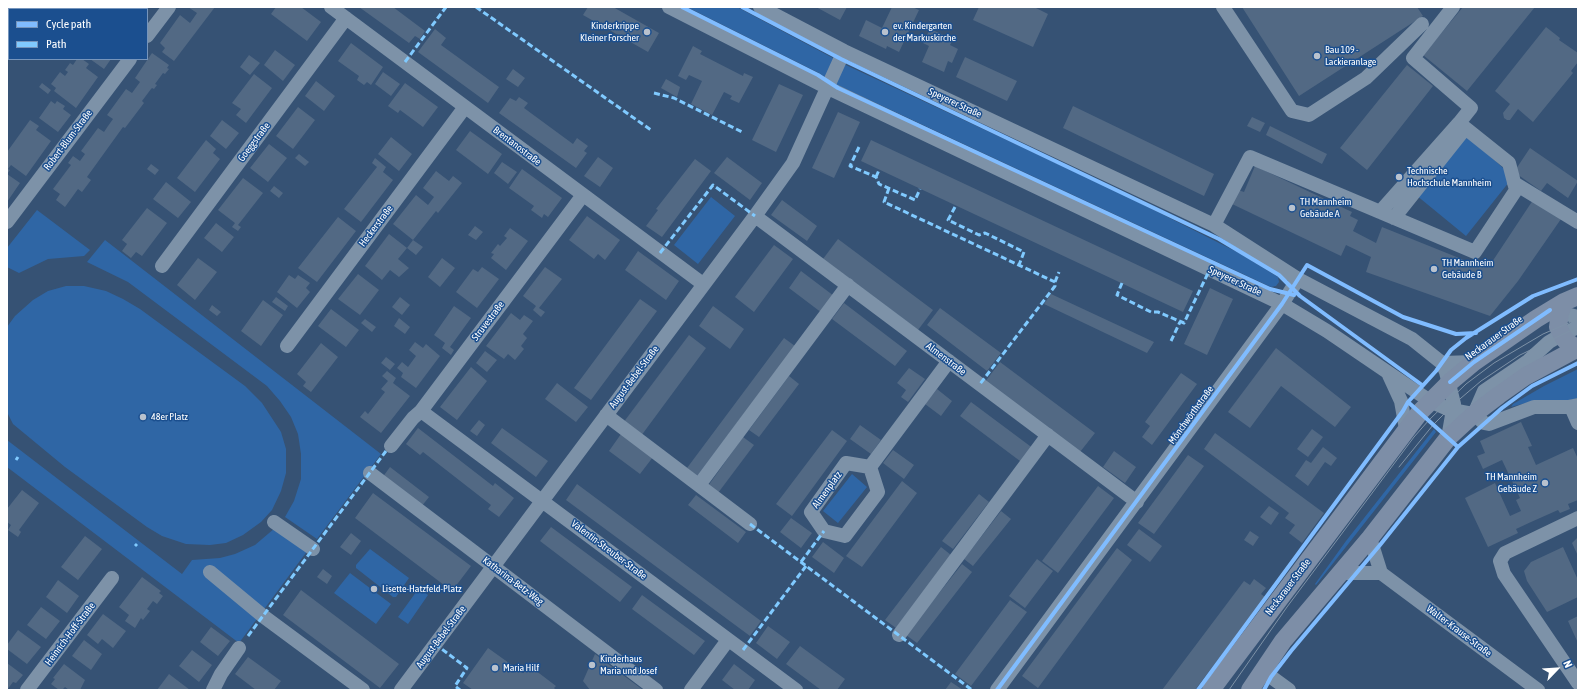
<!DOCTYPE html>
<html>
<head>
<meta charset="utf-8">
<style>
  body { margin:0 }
  #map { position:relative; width:1585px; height:697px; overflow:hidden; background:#365274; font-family:"Asap Condensed",sans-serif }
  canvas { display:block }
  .frame { position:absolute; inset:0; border:8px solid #fff; pointer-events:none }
  .legend { position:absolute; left:8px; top:8px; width:140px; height:52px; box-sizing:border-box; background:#1b4f8f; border:1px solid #7695bc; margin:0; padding:5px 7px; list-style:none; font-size:12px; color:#fff }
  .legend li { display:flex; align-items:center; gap:8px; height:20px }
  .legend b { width:20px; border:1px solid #7695bc }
  .north { position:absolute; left:1537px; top:649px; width:40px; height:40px; -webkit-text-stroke:3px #1b4f8f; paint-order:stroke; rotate:65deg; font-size:11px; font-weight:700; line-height:16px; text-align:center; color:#fff }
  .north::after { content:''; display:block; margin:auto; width:14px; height:18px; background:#fff; clip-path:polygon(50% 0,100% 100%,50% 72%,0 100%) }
</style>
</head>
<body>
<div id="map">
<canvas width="1585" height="697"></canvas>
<div class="frame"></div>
<ul class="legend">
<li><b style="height:5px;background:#80bcff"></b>Cycle path</li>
<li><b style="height:5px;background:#80caff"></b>Path</li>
</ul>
<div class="north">N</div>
</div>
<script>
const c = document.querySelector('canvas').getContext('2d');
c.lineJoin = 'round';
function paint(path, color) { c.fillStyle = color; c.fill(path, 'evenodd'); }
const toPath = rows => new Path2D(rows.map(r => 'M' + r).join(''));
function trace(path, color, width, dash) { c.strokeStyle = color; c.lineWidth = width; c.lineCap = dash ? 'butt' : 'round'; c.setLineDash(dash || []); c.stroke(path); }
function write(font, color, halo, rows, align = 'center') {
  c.font = font + ' "Asap Condensed",sans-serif'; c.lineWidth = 3; c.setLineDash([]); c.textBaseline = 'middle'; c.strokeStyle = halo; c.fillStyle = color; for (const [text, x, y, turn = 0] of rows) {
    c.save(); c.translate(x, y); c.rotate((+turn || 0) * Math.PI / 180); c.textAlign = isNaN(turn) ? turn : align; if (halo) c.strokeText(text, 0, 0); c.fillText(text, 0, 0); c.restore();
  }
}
paint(toPath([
  [687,7,737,7,848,66,1118,192,1239,253,1278,277,1279,282,1276,286,1271,287,839,86,819,73],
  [1466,134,1513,177,1466,236,1416,195],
  [711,197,735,216,698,264,674,245],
  [37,210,90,250,84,256,48,259,19,273,7,267,7,248],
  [105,240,381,454,317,539,285,517,294,501,301,479,301,454,298,434,291,417,280,401,267,386,128,282,87,262],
  [66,286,84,286,106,291,123,299,140,309,245,386,262,403,281,432,286,449,286,473,281,491,272,510,261,522,243,535,226,543,210,545,186,544,162,536,147,527,65,467,13,424,7,412,7,327,15,316,33,300,48,291],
  [1578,369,1578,398,1566,401,1526,403,1511,407,1513,404,1544,386],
  [1434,429,1436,432,1316,585,1315,584,1346,541],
  [7,440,182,574,192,560,220,558,235,554,255,545,275,528,308,550,239,643,7,467],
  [852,474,867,487,838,523,823,511],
  [370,549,409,578,396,597,393,597,356,568,356,565],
  [350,573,391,604,376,624,334,593],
  [419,588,428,595,408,624,398,617]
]), '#2f66a5');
paint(toPath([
  [13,7,24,8,42,7,41,9,11,9],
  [124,7,149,7,148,9,123,9],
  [188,7,215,7,174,61,162,52,165,48,160,43,180,15,190,23,197,13],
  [276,7,301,7,321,22,307,41,271,14],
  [359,7,393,7,425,31,420,39,415,36,409,43],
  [588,7,613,7,659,33,648,52,583,15],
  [816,7,847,7,840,20],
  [892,7,912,7,919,10,899,52,887,46,886,49,859,36,866,20,882,28],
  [979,7,1034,7,1048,14,1033,47,973,20],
  [1242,7,1417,7,1423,16,1299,96],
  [1463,7,1535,7,1467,91,1423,55],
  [1546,27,1560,38,1559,40,1578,53,1578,62,1571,71,1573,73,1533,122,1518,109,1510,120,1507,120,1504,118,1503,113,1510,104,1495,91],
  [435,29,446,38,441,45,499,87,488,103,418,52],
  [930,29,953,39,950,45,958,49,952,63,948,61,944,72,922,62,929,46,923,43],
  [351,43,383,67,371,85,367,82,364,85,357,80,359,76,338,61],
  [693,46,702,51,700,54,743,76,744,73,753,77,739,103,730,99,732,96,724,92,712,115,691,104,702,81,689,75,686,80,678,76],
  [275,50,295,65,283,81,264,65],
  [152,53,169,65,167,68,169,69,165,74,163,73,155,84,157,85,154,89,152,88,151,89,142,101,144,103,125,128,123,127,92,170,87,177,91,180,82,192,78,189,65,207,56,200,60,194,53,189,71,165,68,163,73,156,80,161,85,154,81,151,98,128,104,132,108,126,113,119,107,115,126,89,132,93,140,82,135,78],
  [249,55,260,63,250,75,240,67],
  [965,57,1017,81,1007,101,956,77],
  [77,59,82,59,89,64,86,68,98,77,76,108,54,91,56,88,51,84,60,72,65,76,68,72,65,70,70,63,73,65],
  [90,59,111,59,104,69],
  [1407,65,1433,86,1367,170,1340,148],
  [513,69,525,78,518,87,506,79],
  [383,72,400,84,391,96,375,84],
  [254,74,272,88,246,123,236,115,241,109,232,103],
  [666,79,680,87,677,97,661,88],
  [316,81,335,96,324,111,305,96],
  [42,83,51,90,48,94,39,87],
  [405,83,438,107,423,127,400,110,398,113,388,106],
  [779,84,803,95,776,152,752,140],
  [519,97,528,103,524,108,573,144,577,138,588,146,584,151,587,153,576,168,499,113,510,98,516,101],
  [51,101,55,104,57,101,65,106,63,109,71,115,58,132,39,118],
  [1073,106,1214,174,1204,196,1063,128],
  [298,107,315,120,293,149,276,136],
  [838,112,860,122,834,178,812,168],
  [1252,117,1265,123,1260,132,1247,126],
  [30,120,39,126,36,130,51,141,26,176,11,165,8,169,10,170,7,174,20,183,7,202,7,152],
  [222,120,239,133,226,149,210,136],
  [1270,126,1327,154,1322,164,1266,135],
  [470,131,502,154,488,174,456,150],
  [391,137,412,154,399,171,378,154],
  [206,140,216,149,213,153,220,159,195,192,177,178],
  [871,140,1193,291,1183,312,861,161],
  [269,144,287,158,268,182,250,168],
  [1530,148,1578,181,1568,198,1547,183,1541,191,1514,172],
  [299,154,309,162,305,166,295,158],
  [598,157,613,168,600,187,584,176],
  [727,157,762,183,750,200,714,173],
  [375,158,386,167,383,172,393,180,361,222,344,209,377,167,372,163],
  [695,159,711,171,662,237,646,226,658,210,656,209],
  [502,162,517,172,508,184,494,173],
  [151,164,159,170,155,175,147,169],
  [1255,166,1352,212,1350,216,1358,220,1353,231,1376,243,1382,227,1479,266,1485,258,1492,262,1533,200,1561,219,1518,281,1490,316,1366,272,1371,257,1346,245,1341,256,1232,204,1238,190,1244,192],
  [522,169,562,198,548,217,544,214,542,218,531,210,534,206,509,188],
  [436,171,449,181,453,176,462,183,438,213,436,211,413,240,393,224,416,195,428,205,434,197,423,188],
  [243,178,263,193,238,225,241,227,238,231,232,227,235,223,218,210],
  [166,182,191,202,178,218,153,199],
  [274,186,283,193,279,198,270,191],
  [782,200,817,226,807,241,771,215],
  [147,208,167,223,142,256,136,252,131,258,122,251,127,244,122,240],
  [587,216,620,240,605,260,598,254,594,259,569,240],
  [338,217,356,231,317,282,298,268],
  [216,223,234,237,222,252,204,238],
  [475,226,483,232,476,240,468,235],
  [510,228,528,241,506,270,491,258,494,254,491,253,498,244,500,246,507,238,504,236],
  [389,234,407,248,398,259,409,268,399,277,390,270,382,280,365,266],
  [838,239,933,310,918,330,823,259],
  [413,240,423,247,416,255,407,248],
  [774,245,793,259,754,312,735,297],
  [638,251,679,281,666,300,625,270],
  [198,258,217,272,195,300,177,285],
  [442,258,455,268,440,287,428,277],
  [482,267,499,279,477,308,456,292,473,269,478,272],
  [545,267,562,279,539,308,545,312,541,317,533,310,536,306,523,296],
  [801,271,834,296,822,313,789,288],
  [358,274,379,290,360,315,338,299],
  [289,275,295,279,298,275,310,283,306,288,310,292,297,308,277,292],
  [1210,288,1233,299,1207,355,1184,344],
  [1051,294,1154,342,1147,353,1044,304],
  [276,297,288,306,285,311,272,302],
  [400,297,410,305,402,315,392,307],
  [640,299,657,311,591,400,574,388],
  [263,300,283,315,261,346,241,331],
  [844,303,907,351,895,366,832,319],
  [212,305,221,312,217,316,209,310],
  [454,306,471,318,450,347,454,350,451,355,442,348,445,343,434,335],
  [713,306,744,329,730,349,699,326],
  [940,308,1001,353,987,371,927,325],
  [331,309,359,330,346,347,318,326],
  [511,313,520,320,524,315,533,321,523,334,527,338,521,346,524,349,515,360,508,354,504,359,486,346],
  [399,318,410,327,405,334,394,326],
  [365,319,376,327,372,332,361,323],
  [689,335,706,348,641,436,623,423],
  [784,338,795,346,697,476,687,468],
  [415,342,423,348,426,344,440,356,416,388,401,377,403,373,397,368,402,362,408,367,416,356,409,350],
  [321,343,338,357,311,392,303,386,306,382,297,374],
  [1276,348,1351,407,1335,427,1281,386,1250,428,1228,412],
  [485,351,497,360,487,372,476,363],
  [386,357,395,364,390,370,381,363],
  [1000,362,1095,433,1080,452,985,382],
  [471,367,487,381,457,420,440,407],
  [909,368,925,379,908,402,901,397,906,390,897,383],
  [387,371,396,378,393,383,410,396,381,433,360,417,365,411,368,414,385,392,381,389,388,381,382,376],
  [1181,373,1197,384,1152,445,1142,437,1150,426,1145,422],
  [789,376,799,384,759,437,749,430],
  [557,383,588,407,576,422,545,399],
  [937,389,952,401,941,416,925,404],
  [971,402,1034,449,1024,464,960,416],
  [479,420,485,425,477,436,470,431],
  [1521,422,1532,446,1528,447,1536,465,1573,448,1578,459,1578,500,1568,504,1570,509,1560,513,1558,510,1531,522,1516,529,1518,533,1488,547,1465,498,1495,483,1510,516,1521,511,1516,500,1520,498,1502,460,1483,469,1477,456,1485,453,1480,441],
  [860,425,881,440,871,454,850,439],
  [418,428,493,486,495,483,514,498,499,517,488,509,491,505,423,452,420,455,406,444],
  [502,428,548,461,536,477,491,443],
  [1312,429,1323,437,1308,457,1297,449],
  [832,430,847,441,792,516,776,504],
  [1215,433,1324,513,1302,543,1289,533,1295,525,1285,518,1289,513,1204,449],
  [621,434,653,457,640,474,609,451],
  [743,437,754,445,718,493,708,486],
  [1323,447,1337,458,1331,466,1325,462,1308,486,1295,476,1306,460,1311,463],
  [893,450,914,465,904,479,883,463],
  [1114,451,1136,467,1125,483,1103,467],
  [1188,455,1204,466,1154,534,1138,523],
  [390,467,429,497,421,507,382,478],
  [902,481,917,493,862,567,846,556],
  [577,484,761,621,750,636,566,500],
  [1098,486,1114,498,1058,573,1042,561],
  [22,490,39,503,19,530,21,532,18,537,8,530,11,525,7,522,7,509],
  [373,493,471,566,452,591,355,518],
  [979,494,989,502,953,549,942,541],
  [696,495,746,532,738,543,688,505],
  [1269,506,1279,513,1271,525,1260,517],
  [1001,511,1011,519,973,566,964,559],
  [791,518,812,533,801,548,780,532],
  [551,527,632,587,620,602,540,541],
  [1139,529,1162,546,1150,562,1127,545],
  [1250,531,1259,537,1253,546,1244,540],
  [351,533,361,541,351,555,340,547],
  [85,536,102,549,78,580,61,567],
  [1578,537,1578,556,1572,543],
  [823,542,844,558,834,573,812,557],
  [941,547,951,555,896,628,885,620],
  [1563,547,1578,580,1578,597,1547,612,1527,581,1524,571,1531,562],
  [1117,548,1132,560,1038,688,1022,676],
  [1037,559,1053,571,1025,608,1009,596],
  [962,564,972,572,917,643,906,635],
  [323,569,332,576,327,584,317,577],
  [142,577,161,591,159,593,163,596,157,604,153,601,147,609,150,611,143,620,141,618,135,628,125,621,129,615,119,607],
  [1254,579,1266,588,1261,594,1265,597,1195,690,1162,690,1244,581,1250,585],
  [58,580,79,596,67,613,46,597],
  [301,590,399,664,380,688,283,615],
  [642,595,705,641,694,655,632,609],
  [1010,600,1027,612,971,686,955,674],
  [41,607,60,621,46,639,27,625],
  [103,614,126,631,113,648,102,639,98,644,87,635],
  [1578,616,1578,643,1568,621],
  [768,626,790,642,777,659,756,643],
  [211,627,230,641,218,656,200,642],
  [18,630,41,647,27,664,7,649,7,645],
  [84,640,102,654,91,670,72,656],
  [800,646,845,679,837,690,821,690,786,664],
  [488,648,523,673,531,667,556,686,554,688,556,690,473,690,463,683],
  [192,650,212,665,199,682,179,666],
  [595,654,643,690,590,690,583,681],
  [248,657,281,681,274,690,256,690,235,674],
  [7,663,23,675,16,683,13,682,7,690],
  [64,664,85,680,80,690,69,690,65,687,62,690,59,690,51,684,55,679,53,678],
  [734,664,755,680,748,690,735,690,722,680],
  [169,674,190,690,157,690],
  [951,682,963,690,945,690]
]), '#526984');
trace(toPath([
  [331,7,703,284],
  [669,7,828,88,1282,304,1327,331,1430,401,1448,409,1474,414],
  [760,7,844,51,1214,225,1298,279,1412,339,1442,363,1446,372,1454,404,1448,438],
  [1223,7,1292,111,1309,115,1366,78,1422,24],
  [147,36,169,7],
  [1514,183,1578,222],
  [1380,212,1459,123],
  [755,216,1137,502],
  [1394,218,1464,130],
  [7,222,130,59],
  [1214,225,1250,157,1475,252,1516,190,1509,163,1459,123,1471,108,1413,58,1453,7],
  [162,266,346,18],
  [1551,310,1578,317],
  [287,346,465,107],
  [1442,363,1474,362],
  [1389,375,1401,401,1406,429],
  [1571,407,1578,423],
  [421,411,796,690],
  [1474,414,1484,391,1528,361,1549,342,1561,335,1578,327],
  [1474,414,1484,423,1489,424,1534,407,1568,407,1578,405],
  [606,415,750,524],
  [391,446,413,418,421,411,583,195],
  [846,463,870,467,878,492,845,536,824,531,811,512,846,463],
  [870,467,949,361],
  [370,473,656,690],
  [699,485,848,285],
  [1578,518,1505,553,1500,561,1504,574,1578,683],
  [274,522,313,549],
  [1370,538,1381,573,1538,690],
  [210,572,263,616,363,690],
  [1341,573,1381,573],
  [899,635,1048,435],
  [1263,671,1289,690],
  [27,690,112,578],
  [213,690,221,674,239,648],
  [401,690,755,216,793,163,844,51],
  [691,690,728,640],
  [997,690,1282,304,1298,279]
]), '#7d92a8', 14);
trace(toPath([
  [1564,302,1560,313,1558,327,1565,340,1577,349],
  [1211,690,1420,412,1450,382,1474,362,1536,319,1564,302,1578,296],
  [1250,690,1283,641,1370,538,1448,438,1474,414,1499,395,1526,376,1578,348]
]), '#7d8ea7', 18);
trace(toPath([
  [1399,467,1433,425,1454,404,1481,381,1520,355,1578,327],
  [1229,690,1287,607,1414,437,1429,420,1466,384,1494,363,1543,334,1578,319]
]), '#7e92a7', 1);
trace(toPath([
  [476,7,651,130],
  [405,62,446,7],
  [654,93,674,98,742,132],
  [859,147,850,166,876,177,879,184,915,200,920,189],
  [876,177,879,170],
  [889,188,884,202,1055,282,1055,286,980,384],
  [955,207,948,220,979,235,985,233,1024,252,1019,265],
  [660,253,713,185,755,216],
  [1055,282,1059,272],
  [1122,283,1117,295,1151,312,1158,312,1184,323,1210,269],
  [1171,341,1180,322],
  [16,460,18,457],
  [750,524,972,690],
  [135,546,137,544],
  [801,562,824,531],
  [248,636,386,451],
  [435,644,467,668,455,686,460,690],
  [743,650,806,566]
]), '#80caff', 3, [6, 3]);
trace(toPath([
  [682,7,818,75,838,88,1270,289,1294,295],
  [742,7,841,59,1219,239,1279,275,1300,296,1422,385],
  [1450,382,1474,362,1550,310],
  [1408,402,1458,447],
  [997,690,1282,304,1307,265,1403,317,1456,334,1476,333],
  [1198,690,1403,411,1408,402,1436,371,1451,350,1466,338,1533,296,1578,279],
  [1264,690,1271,677,1291,651,1380,545,1458,447,1502,408,1532,386,1578,363]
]), '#80bcff', 4);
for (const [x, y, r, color] of [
  [647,32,4,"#b9c2ce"],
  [885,32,4,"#b9c2ce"],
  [1317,56,4,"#b9c2ce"],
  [1399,177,4,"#b9c2ce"],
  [1292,208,4,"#b9c2ce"],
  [1434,269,4,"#b9c2ce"],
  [143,417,4,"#b9c2ce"],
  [1545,483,4,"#b9c2ce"],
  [374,589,4,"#b9c2ce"],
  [592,665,4,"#b9c2ce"],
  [495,668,4,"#b9c2ce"]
]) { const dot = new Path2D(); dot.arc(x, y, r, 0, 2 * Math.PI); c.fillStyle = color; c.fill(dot); trace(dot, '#1b4f8f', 1.5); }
write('10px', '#fff', '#1b4f8f', [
  ["Kinderkrippe",639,26,"right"],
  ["Kleiner Forscher",639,38,"right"],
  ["ev. Kindergarten",893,26],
  ["der Markuskirche",893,38],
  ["Bau 109 -",1325,50],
  ["Lackieranlage",1325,62],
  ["Technische",1407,171],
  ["Hochschule Mannheim",1407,183],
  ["TH Mannheim",1300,202],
  ["Gebäude A",1300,214],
  ["TH Mannheim",1442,263],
  ["Gebäude B",1442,275],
  ["48er Platz",151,417],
  ["TH Mannheim",1537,477,"right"],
  ["Gebäude Z",1537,489,"right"],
  ["Lisette-Hatzfeld-Platz",382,589],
  ["Kinderhaus",600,659],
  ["Maria und Josef",600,671],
  ["Maria Hilf",503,668]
], 'left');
write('10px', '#fff', '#1b4f8f', [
  ["Speyerer Straße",955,103,25],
  ["Robert-Blum-Straße",68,140,-53],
  ["Goeggstraße",254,142,-53],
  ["Brentanostraße",517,146,37],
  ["Heckerstraße",376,226,-53],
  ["Speyerer Straße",1235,281,25],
  ["Struvestraße",488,321,-53],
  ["Neckarauer Straße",1494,338,-36],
  ["Almenstraße",946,359,37],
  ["August-Bebel-Straße",634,377,-53],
  ["Mönchwörthstraße",1191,415,-54],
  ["Almenplatz",827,490,-54],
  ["Valentin-Streuber-Straße",609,550,37],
  ["Katharina-Betz-Weg",513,581,37],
  ["Neckarauer Straße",1288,587,-53],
  ["Walter-Krause-Straße",1459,631,37],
  ["Heinrich-Hoff-Straße",70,634,-53],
  ["August-Bebel-Straße",441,637,-53]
]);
</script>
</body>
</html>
